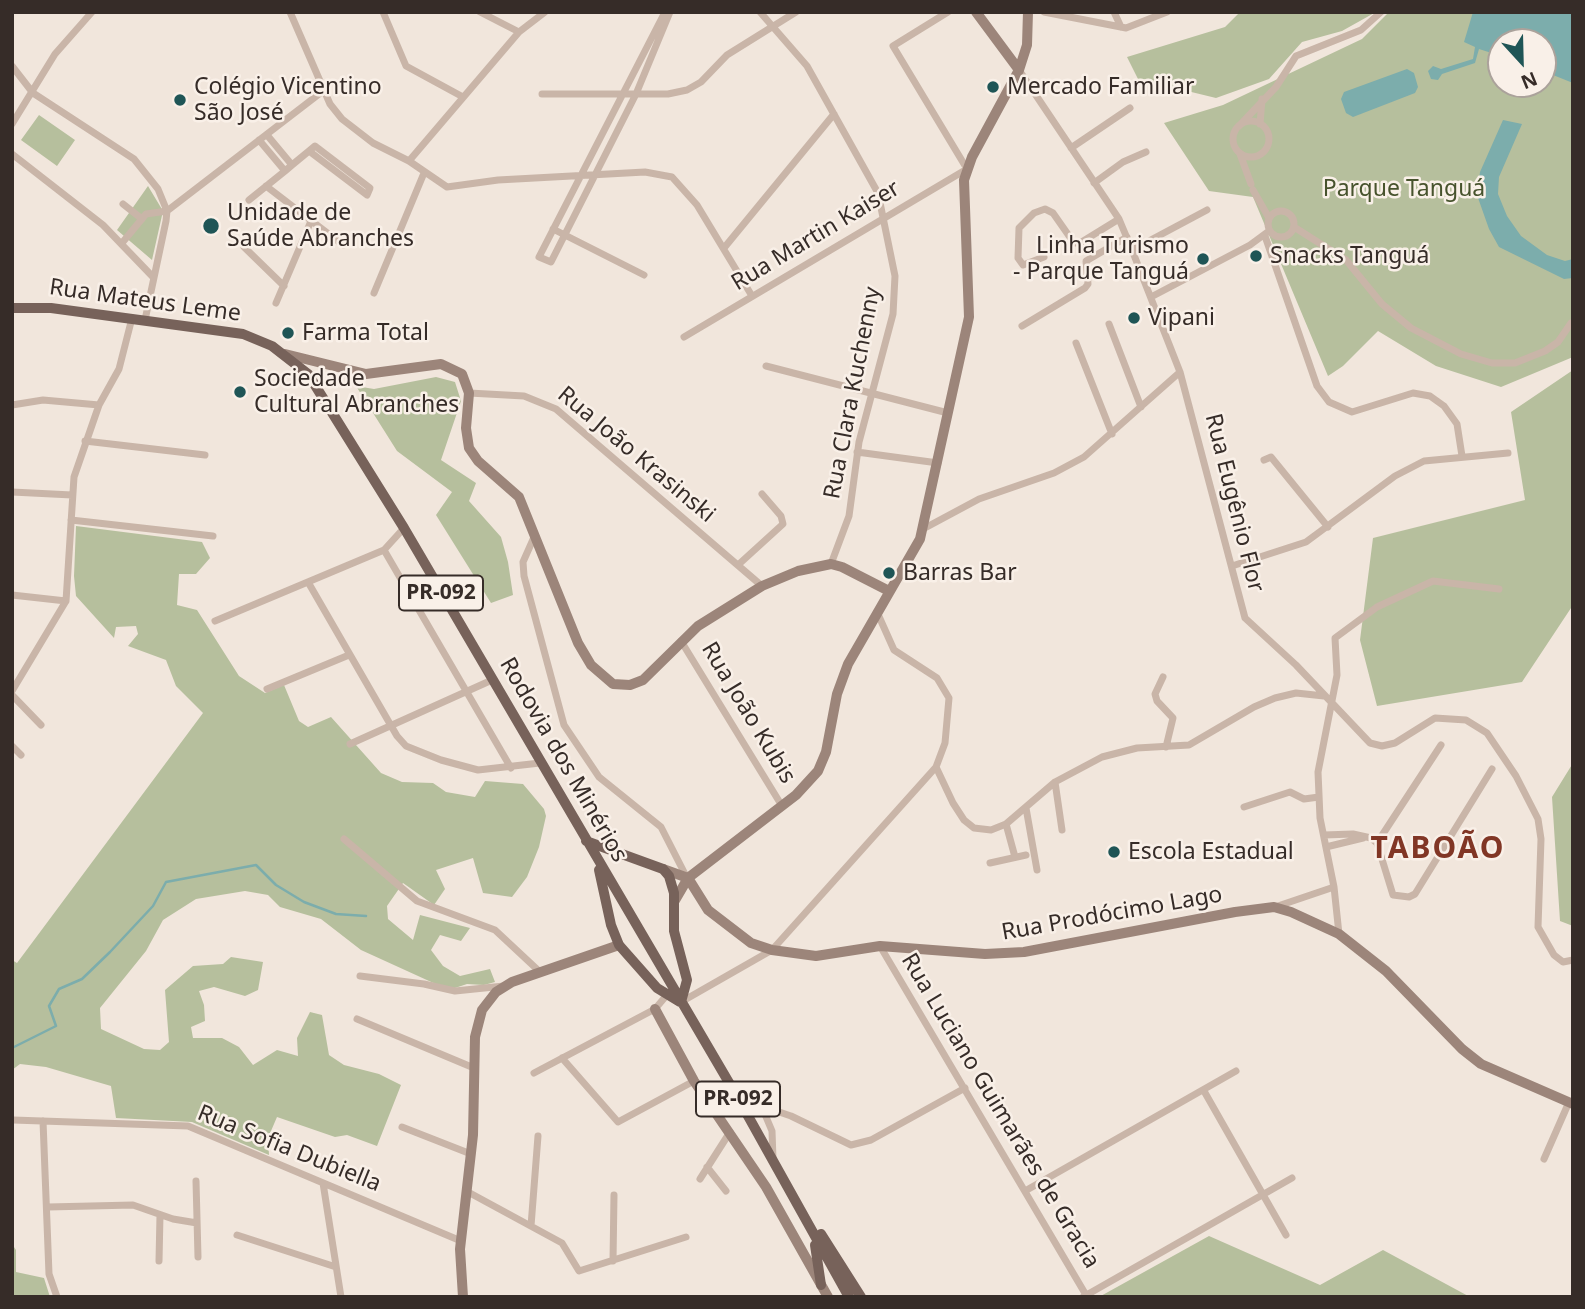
<!DOCTYPE html>
<html>
<head>
<meta charset="utf-8">
<style>
  body { margin:0 }
  #map { position:relative; width:1585px; height:1309px; overflow:hidden; background:#f1e6dc; font-family:"Noto Sans",sans-serif }
  canvas { display:block }
  .frame { position:absolute; inset:0; border:14px solid #362c28; pointer-events:none }
  .north { position:absolute; left:1487px; top:28px; width:70px; height:70px; box-sizing:border-box; background:#f9f0e8; border:2px solid #aba29b; border-radius:50%; rotate:158deg; font-size:19px; font-weight:700; line-height:28px; text-align:center; color:#362c28 }
  .north::after { content:''; display:block; margin:auto; width:24px; height:32px; background:#1f5556; clip-path:polygon(50% 0,100% 100%,50% 72%,0 100%) }
</style>
</head>
<body>
<div id="map">
<canvas width="1585" height="1309"></canvas>
<div class="frame"></div>
<div class="north">N</div>
</div>
<script>
const c = document.querySelector('canvas').getContext('2d');
c.lineJoin = 'round';
function paint(path, color) { c.fillStyle = color; c.fill(path, 'evenodd'); }
const toPath = rows => new Path2D(rows.map(r => 'M' + r).join(''));
function trace(path, color, width, dash) { c.strokeStyle = color; c.lineWidth = width; c.lineCap = dash ? 'butt' : 'round'; c.setLineDash(dash || []); c.stroke(path); }
function write(font, color, halo, rows, align = 'center') {
  c.font = font + ' "Noto Sans",sans-serif'; c.lineWidth = 5; c.setLineDash([]); c.textBaseline = 'middle'; c.strokeStyle = halo; c.fillStyle = color; for (const [text, x, y, turn = 0] of rows) {
    c.save(); c.translate(x, y); c.rotate((+turn || 0) * Math.PI / 180); c.textAlign = isNaN(turn) ? turn : align; if (halo) c.strokeText(text, 0, 0); c.fillText(text, 0, 0); c.restore();
  }
}
paint(toPath([
  [1240,12,1376,12,1342,31,1302,42,1269,79,1216,98,1138,79,1127,57,1225,27],
  [1389,12,1573,12,1573,357,1501,387,1436,366,1378,331,1343,366,1328,376,1253,197,1209,191,1164,123,1223,105,1362,39],
  [1501,42,1543,42,1543,84,1501,84],
  [39,115,75,140,57,166,21,140],
  [148,186,163,211,152,260,117,230],
  [1573,370,1573,605,1522,682,1377,706,1360,640,1373,538,1525,500,1511,412],
  [436,377,455,382,461,401,441,460,476,483,469,501,501,537,508,562,513,595,491,603,436,515,452,492,397,451,356,386,374,389],
  [76,526,202,542,210,558,196,574,179,574,177,605,197,610,239,676,265,693,284,685,299,721,308,727,331,717,381,773,402,782,433,783,446,792,475,797,485,781,523,784,544,809,546,816,539,847,527,877,512,897,483,893,473,858,436,870,445,889,434,905,403,883,387,906,388,919,413,940,420,915,470,928,461,941,440,935,431,950,443,966,460,976,490,969,495,982,484,985,467,984,455,988,440,986,361,950,321,919,280,907,268,895,245,891,196,899,163,920,146,951,100,1008,101,1029,144,1049,160,1050,169,1042,165,990,193,966,223,964,231,957,263,962,258,990,245,996,214,987,199,991,204,1005,205,1021,191,1027,193,1038,222,1038,239,1047,253,1065,277,1050,298,1056,297,1038,310,1012,322,1015,329,1055,344,1065,379,1074,401,1085,377,1146,347,1135,335,1137,277,1117,268,1138,269,1155,192,1122,116,1118,111,1086,46,1067,20,1064,12,1070,12,960,17,963,203,713,176,686,166,660,128,646,138,634,136,626,116,627,114,638,76,596,74,576],
  [1573,763,1573,926,1560,921,1552,797],
  [1209,1236,1320,1285,1383,1250,1470,1297,1099,1297],
  [12,1244,16,1250,16,1272,44,1278,50,1297,12,1297]
]), '#b6bf9d');
paint(toPath([
  [1473,12,1573,12,1573,83,1543,71,1543,42,1501,42,1501,56,1479,49,1475,63,1442,74,1438,80,1431,79,1428,71,1433,66,1441,69,1473,59,1475,47,1464,42],
  [1407,69,1414,73,1418,87,1415,93,1353,117,1346,113,1341,99,1344,92],
  [1503,120,1522,124,1499,177,1498,194,1507,216,1521,236,1547,255,1565,261,1573,259,1573,278,1564,279,1499,247,1489,229,1477,195,1480,172]
]), '#7cadac');
trace(toPath([
  [12,1048,56,1026,49,1006,59,989,82,979,110,952,153,906,166,882,256,865,276,885,304,902,336,914,366,916]
]), '#7cadac', 2.5);
trace(toPath([
  [290,12,330,104,342,119,373,143,409,161,447,187,498,180,645,172,672,177,697,205,752,296],
  [383,12,406,66,463,97],
  [480,12,519,32],
  [665,12,539,257,551,262,636,94,670,12],
  [760,12,807,66,878,193,895,276,893,314,859,442,849,516,831,564],
  [1044,12,1126,28,1167,12],
  [1114,12,1121,27],
  [12,66,33,93,134,159,158,189,167,211,166,221,145,320],
  [1019,70,1119,219,1132,250,1180,372,1245,618,1296,665,1370,743,1382,746,1395,743,1435,718,1466,720,1487,733,1516,776,1538,819,1541,839,1538,927,1554,955,1563,962,1573,960],
  [542,94,668,94,687,90,701,82,727,55,796,12],
  '1233 139a18 18 0 1 1 36 0a18 18 0 1 1-36 0Z',
  [12,124,55,54,92,12],
  [1260,124,1262,99],
  [1239,126,1276,87,1296,56,1361,30,1381,12],
  [267,135,292,165],
  [259,140,285,171],
  [1071,148,1130,108],
  [12,154,103,225,153,277],
  [1240,154,1251,184],
  [409,161,519,32,545,12],
  [1094,183,1123,162,1146,152],
  [266,186,343,245],
  [1253,190,1269,218],
  [249,200,285,171,292,165,309,151,315,146,370,188,367,195,309,151],
  [123,204,142,219],
  '1268 224a13 13 0 1 1 26 0a13 13 0 1 1-26 0Z',
  [167,211,323,91],
  [1294,227,1346,260,1382,304,1411,328,1461,354,1492,363,1515,363,1545,351,1558,342,1571,323],
  [553,229,644,275],
  [1265,236,1317,386,1329,402,1352,412,1413,393,1430,396,1444,406,1457,424,1462,456],
  [122,243,146,214,167,211],
  [244,247,284,286],
  [724,248,834,114],
  [1132,250,1207,210],
  [1044,257,1023,265,1018,258,1019,228,1034,213,1045,209,1053,213,1074,243,1080,243,1119,219],
  [374,293,424,173],
  [1151,297,1250,245,1269,231],
  [276,303,311,221],
  [1109,324,1141,407],
  [1022,326,1085,288,1088,284,1086,261,1127,237],
  [684,337,967,169,893,46,948,12],
  [1076,343,1112,434],
  [766,366,948,413],
  [469,393,524,396,556,409,762,586],
  [12,405,43,400,99,405],
  [85,441,205,455],
  [857,452,938,463],
  [1264,460,1271,457,1328,527],
  [12,492,72,495],
  [71,520,213,536],
  [923,529,979,499,1054,473,1084,457,1180,372],
  [535,535,523,562,524,576,564,725,599,777,661,827,687,878],
  [384,550,511,768],
  [738,565,783,524,781,516,762,494],
  [1232,566,1306,542,1395,476,1424,461,1508,453],
  [308,582,397,736,406,746,441,760,478,770,540,763],
  [12,595,66,601],
  [877,612,894,650,937,678,949,698,945,743,936,767,953,803,964,820,974,828,991,830,1006,824,1055,782,1102,757,1137,748,1189,745,1254,707,1275,698,1296,693,1324,696],
  [215,621,384,550,404,528],
  [681,641,782,806],
  [1163,677,1155,694,1157,701,1173,718,1166,747],
  [267,689,349,655],
  [12,691,66,601,74,477,99,405,119,369,132,318],
  [12,695,41,725],
  [350,744,492,680],
  [12,746,21,755],
  [1055,782,1062,830],
  [1244,807,1290,792,1304,799,1319,797],
  [1026,808,1037,870],
  [1006,824,1015,857],
  [1324,835,1353,834,1371,838,1377,843,1393,895,1409,897,1415,894,1492,769],
  [344,839,417,901,495,930,540,972],
  [1377,843,1441,745],
  [1326,847,1363,838],
  [990,863,1026,855],
  [1275,907,1334,887],
  [1339,934,1334,887,1320,818,1318,772,1337,675,1335,638,1377,607,1433,581,1499,589],
  [880,946,1086,1295],
  [360,976,424,984,455,991,504,986],
  [681,1002,772,950,936,767],
  [357,1019,474,1068],
  [562,1058,618,1122,694,1081],
  [534,1073,655,1009,666,996],
  [1204,1091,1286,1235],
  [738,1098,791,1116,851,1145,871,1140,965,1088],
  [761,1105,772,1131,773,1159],
  [13,1120,188,1126,461,1241],
  [43,1121,49,1274,57,1297],
  [402,1127,471,1154],
  [1544,1159,1569,1102],
  [707,1167,726,1191],
  [700,1179,730,1132],
  [196,1181,198,1257],
  [323,1183,341,1297],
  [1025,1191,1236,1071],
  [468,1192,562,1243,579,1271,686,1237],
  [48,1207,133,1205,173,1219,197,1223],
  [531,1226,538,1136],
  [237,1235,336,1267],
  [159,1261,160,1215],
  [613,1261,614,1195],
  [1083,1297,1292,1178]
]), '#c9b5a8', 7);
trace(toPath([
  [976,12,1019,70],
  [285,354,366,374,441,364,462,374,469,393,466,428,469,448,478,461,519,497,578,643,591,665,613,684,630,685,643,680,698,626,762,586,798,571,831,564,842,567,889,591],
  [663,869,688,878],
  [688,878,708,910,751,943,772,950,816,956,880,946,985,954,1024,952,1235,912,1274,907,1291,912,1339,934,1386,971,1462,1049,1481,1064,1573,1104],
  [674,902,688,878,796,795,818,771,826,752,837,694,848,664,920,539,969,317,964,180,972,157,1019,70,1027,45,1028,12],
  [655,1009,694,1081,766,1187,828,1297],
  [463,1297,460,1249,473,1135,475,1037,482,1010,496,992,512,982,619,945]
]), '#9c857a', 10);
trace(toPath([
  [12,308,51,308,243,334,272,346,308,374,404,528,738,1098,849,1297],
  [586,841,663,869,669,876,674,893,674,931,687,980,681,1002],
  [599,870,611,925,619,945,657,988,680,1002],
  [821,1234,861,1297],
  [815,1245,821,1285]
]), '#77625a', 10);
for (const [x, y, r, color] of [
  [993,87,7,"#1f5556"],
  [180,100,7,"#1f5556"],
  [211,226,9,"#1f5556"],
  [1256,256,7,"#1f5556"],
  [1203,259,7,"#1f5556"],
  [1134,318,7,"#1f5556"],
  [288,333,7,"#1f5556"],
  [240,392,7,"#1f5556"],
  [889,573,7,"#1f5556"],
  [1114,852,7,"#1f5556"]
]) { const dot = new Path2D(); dot.arc(x, y, r, 0, 2 * Math.PI); c.fillStyle = color; c.fill(dot); trace(dot, '#f9f0e8', 2.5); }
for (const [x, y, w] of [
  [441,593,84],
  [738,1099,84]
]) { const box = new Path2D(); box.roundRect(x - w / 2, y - 17.5, w, 35, 5); c.fillStyle = '#f9f0e8'; c.fill(box); trace(box, '#362c28', 2); }
write('bold 21px', '#362c28', null, [
  ["PR-092",441,593],
  ["PR-092",738,1099]
]);
write('23px', '#362c28', '#f9f0e8', [
  ["Colégio Vicentino",194,87],
  ["São José",194,113],
  ["Mercado Familiar",1007,87],
  ["Unidade de",227,213],
  ["Saúde Abranches",227,239],
  ["Linha Turismo",1189,246,"right"],
  ["- Parque Tanguá",1189,272,"right"],
  ["Snacks Tanguá",1270,256],
  ["Vipani",1148,318],
  ["Farma Total",302,333],
  ["Sociedade",254,379],
  ["Cultural Abranches",254,405],
  ["Barras Bar",903,573],
  ["Escola Estadual",1128,852]
], 'left');
write('23px', '#47532d', '#f9f0e8', [
  ["Parque Tanguá",1404,189]
]);
write('23px', '#362c28', '#f9f0e8', [
  ["Rua Martin Kaiser",816,236,-31],
  ["Rua Mateus Leme",145,301,8],
  ["Rua Clara Kuchenny",853,393,-79],
  ["Rua João Krasinski",636,455,40],
  ["Rua Eugênio Flor",1234,503,76],
  ["Rua João Kubis",748,713,59],
  ["Rodovia dos Minérios",563,760,60],
  ["Rua Prodócimo Lago",1112,914,-10],
  ["Rua Luciano Guimarães de Gracia",1000,1111,59],
  ["Rua Sofia Dubiella",289,1149,22]
]);
c.letterSpacing = '2px';
write('bold 30px', '#813625', '#f9f0e8', [
  ["TABOÃO",1438,849]
]);
c.letterSpacing = '0px';
</script>
</body>
</html>
